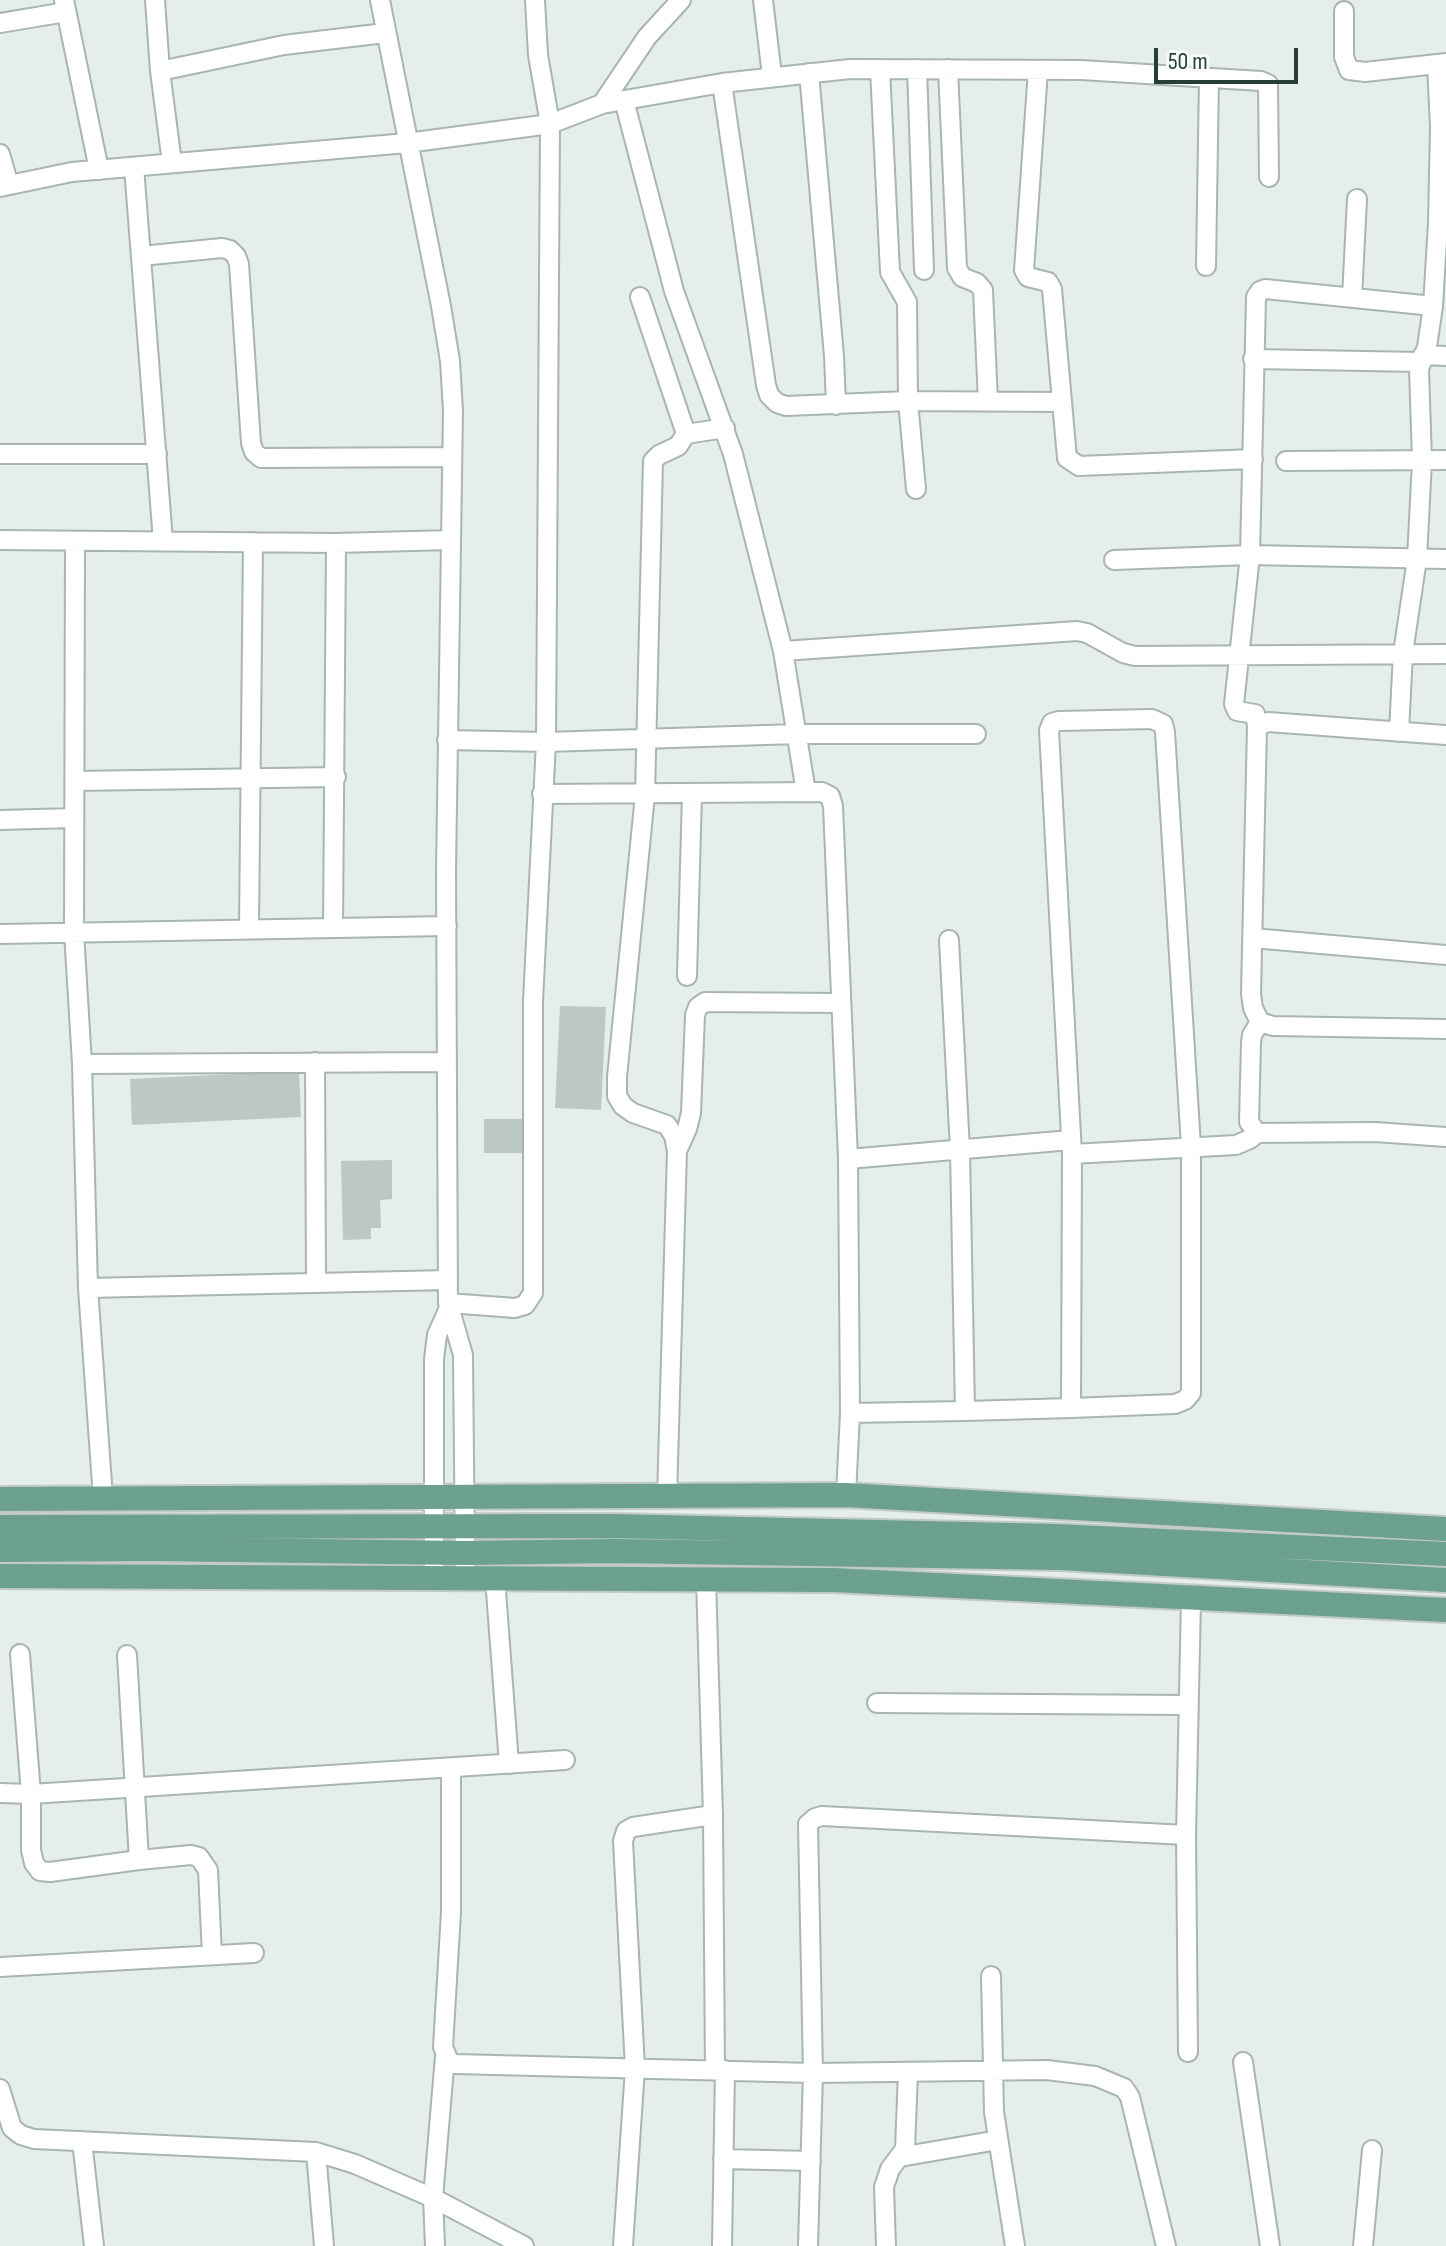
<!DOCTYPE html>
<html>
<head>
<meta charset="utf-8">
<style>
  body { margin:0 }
  #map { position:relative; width:1446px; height:2246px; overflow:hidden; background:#e5eee9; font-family:"Sofia Sans Condensed",sans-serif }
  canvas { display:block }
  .scale { position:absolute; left:1154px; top:48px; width:144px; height:36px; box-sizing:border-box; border:4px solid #253f35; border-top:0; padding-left:10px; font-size:24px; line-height:28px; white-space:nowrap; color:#253f35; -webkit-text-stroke:6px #f6faf8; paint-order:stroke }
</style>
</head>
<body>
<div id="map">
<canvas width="1446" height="2246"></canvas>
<div class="scale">50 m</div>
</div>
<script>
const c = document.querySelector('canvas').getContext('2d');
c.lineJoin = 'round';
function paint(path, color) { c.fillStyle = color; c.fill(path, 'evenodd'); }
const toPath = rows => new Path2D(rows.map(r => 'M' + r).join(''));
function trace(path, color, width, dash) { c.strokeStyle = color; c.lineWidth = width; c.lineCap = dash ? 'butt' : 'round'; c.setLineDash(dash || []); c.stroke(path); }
paint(toPath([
  [560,1006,606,1007,601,1110,555,1108],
  [299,1071,301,1117,132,1125,130,1079],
  [484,1119,526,1119,526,1153,484,1153],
  [392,1160,392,1199,380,1200,381,1228,371,1228,371,1239,343,1240,341,1161]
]), '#bbc9c2');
const minor = toPath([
  [64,0,99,170],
  [155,0,160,71,172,163],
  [380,0,441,306,450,361,453,411,446,871,448,1303,463,1355,465,1564],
  [763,0,772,76],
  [1344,11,1344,57,1349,70,1365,72,1446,63],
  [0,23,66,12],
  [880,69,890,272,907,302,908,401,916,489],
  [917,69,924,270],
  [948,69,957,268,962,277,977,283,983,290,988,402],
  [1038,70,1024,270,1028,277,1048,282,1052,289,1067,458,1079,466,1253,459],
  [160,71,284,45,385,33],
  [809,73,834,356,836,405],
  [722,83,766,385,769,395,777,403,786,406,908,401,1061,402],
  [624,100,674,291,733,454,783,651,806,792],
  [602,104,722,83,850,69,1081,70,1261,81,1268,84,1269,177],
  [0,154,9,185],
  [134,167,163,541],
  [0,187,72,172,407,143,550,124,602,104,647,37,681,0],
  [141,256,222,248,230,250,236,256,239,264,251,443,254,452,261,458,452,457],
  [1206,266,1209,78],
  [640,297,686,434,678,446,659,455,653,461,645,795,617,1077,617,1096,623,1106,633,1113,667,1125,674,1136,677,1151,667,1497],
  [1352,298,1357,199],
  [1423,355,1446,356],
  [1253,359,1420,362],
  [686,434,725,428],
  [0,454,157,454],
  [1286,461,1446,460],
  [0,540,336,543,451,540],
  [75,542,74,932,82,1064,88,1288,103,1498],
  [1114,560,1250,555,1446,559],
  [783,651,1077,631,1087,633,1123,653,1135,656,1446,654],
  [1257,726,1255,714,1237,711,1234,704,1250,555,1256,297,1260,291,1265,289,1433,306],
  [1399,732,1403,653,1417,559,1422,461,1419,369,1427,347,1433,306,1438,223,1440,127,1437,64],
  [1446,735,1268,722,1257,726,1251,994,1253,1008,1260,1022,1273,1026,1446,1029],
  [447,740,546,742,797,734,976,734],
  [75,781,336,777],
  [542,794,822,792,830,796,833,806,848,1159,850,1413,846,1495],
  [0,820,74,818],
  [333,927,336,543],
  [249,928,253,542],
  [0,934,447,926],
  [1253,938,1446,955],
  [949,940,960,1150,965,1411],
  [687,976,692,794],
  [1260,1022,1252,1035,1251,1043,1249,1122,1257,1133,1375,1132,1446,1137],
  [315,1062,316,1283],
  [82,1064,447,1062],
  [677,1151,687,1129,691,1113,695,1015,698,1007,705,1002,841,1003],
  [1072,1154,1236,1145,1250,1139,1257,1133],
  [848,1159,1071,1140],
  [88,1288,448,1280],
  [448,1303,515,1308,525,1305,533,1293,533,1001,546,742,550,124,538,55,535,0],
  [850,1413,965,1411,1071,1408,1175,1404,1185,1400,1191,1393,1191,1146,1165,732,1163,724,1152,719,1059,721,1052,723,1049,730,1072,1154,1071,1408],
  [434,1577,434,1359,437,1335,449,1308],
  [495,1578,509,1764],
  [706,1579,713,1815,715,2070],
  [20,1654,31,1794,31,1850,34,1863,40,1871,50,1872,139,1860,191,1855,199,1857,208,1870,212,1955],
  [127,1655,139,1860],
  [877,1703,1188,1705],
  [451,1768,451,1912,443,2047,449,2061,455,2064,813,2073,1047,2070,1095,2076,1124,2088,1130,2097,1166,2246],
  [0,1793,31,1794,565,1760],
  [0,1967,254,1953],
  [991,1976,994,2112,1015,2246],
  [1188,2052,1186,1835,1191,1599],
  [1243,2062,1270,2246],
  [0,2089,12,2128,21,2135,34,2139,316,2152,355,2164,433,2198,524,2246],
  [82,2141,94,2246],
  [316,2152,324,2246],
  [900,2157,998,2140],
  [723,2159,811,2161],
  [435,2246,433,2198,445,2056],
  [623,2246,635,2068,623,1841,626,1831,633,1827,713,1815],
  [722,2246,725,2070],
  [808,2246,813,2073,808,1824,815,1818,822,1816,1186,1835],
  [886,2246,884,2187,890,2169,905,2149,908,2072],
  [1363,2246,1372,2150]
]);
const major = toPath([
  [0,1499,846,1495,1446,1529],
  [0,1527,612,1526,1055,1536,1446,1554],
  [0,1550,154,1549,465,1553,616,1551,1060,1558,1446,1580],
  [0,1576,833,1580,1446,1610]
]);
trace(minor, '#a8b6af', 22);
trace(major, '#c2c9c6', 28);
trace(minor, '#fff', 18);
trace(major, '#6ca18e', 24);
</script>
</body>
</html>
